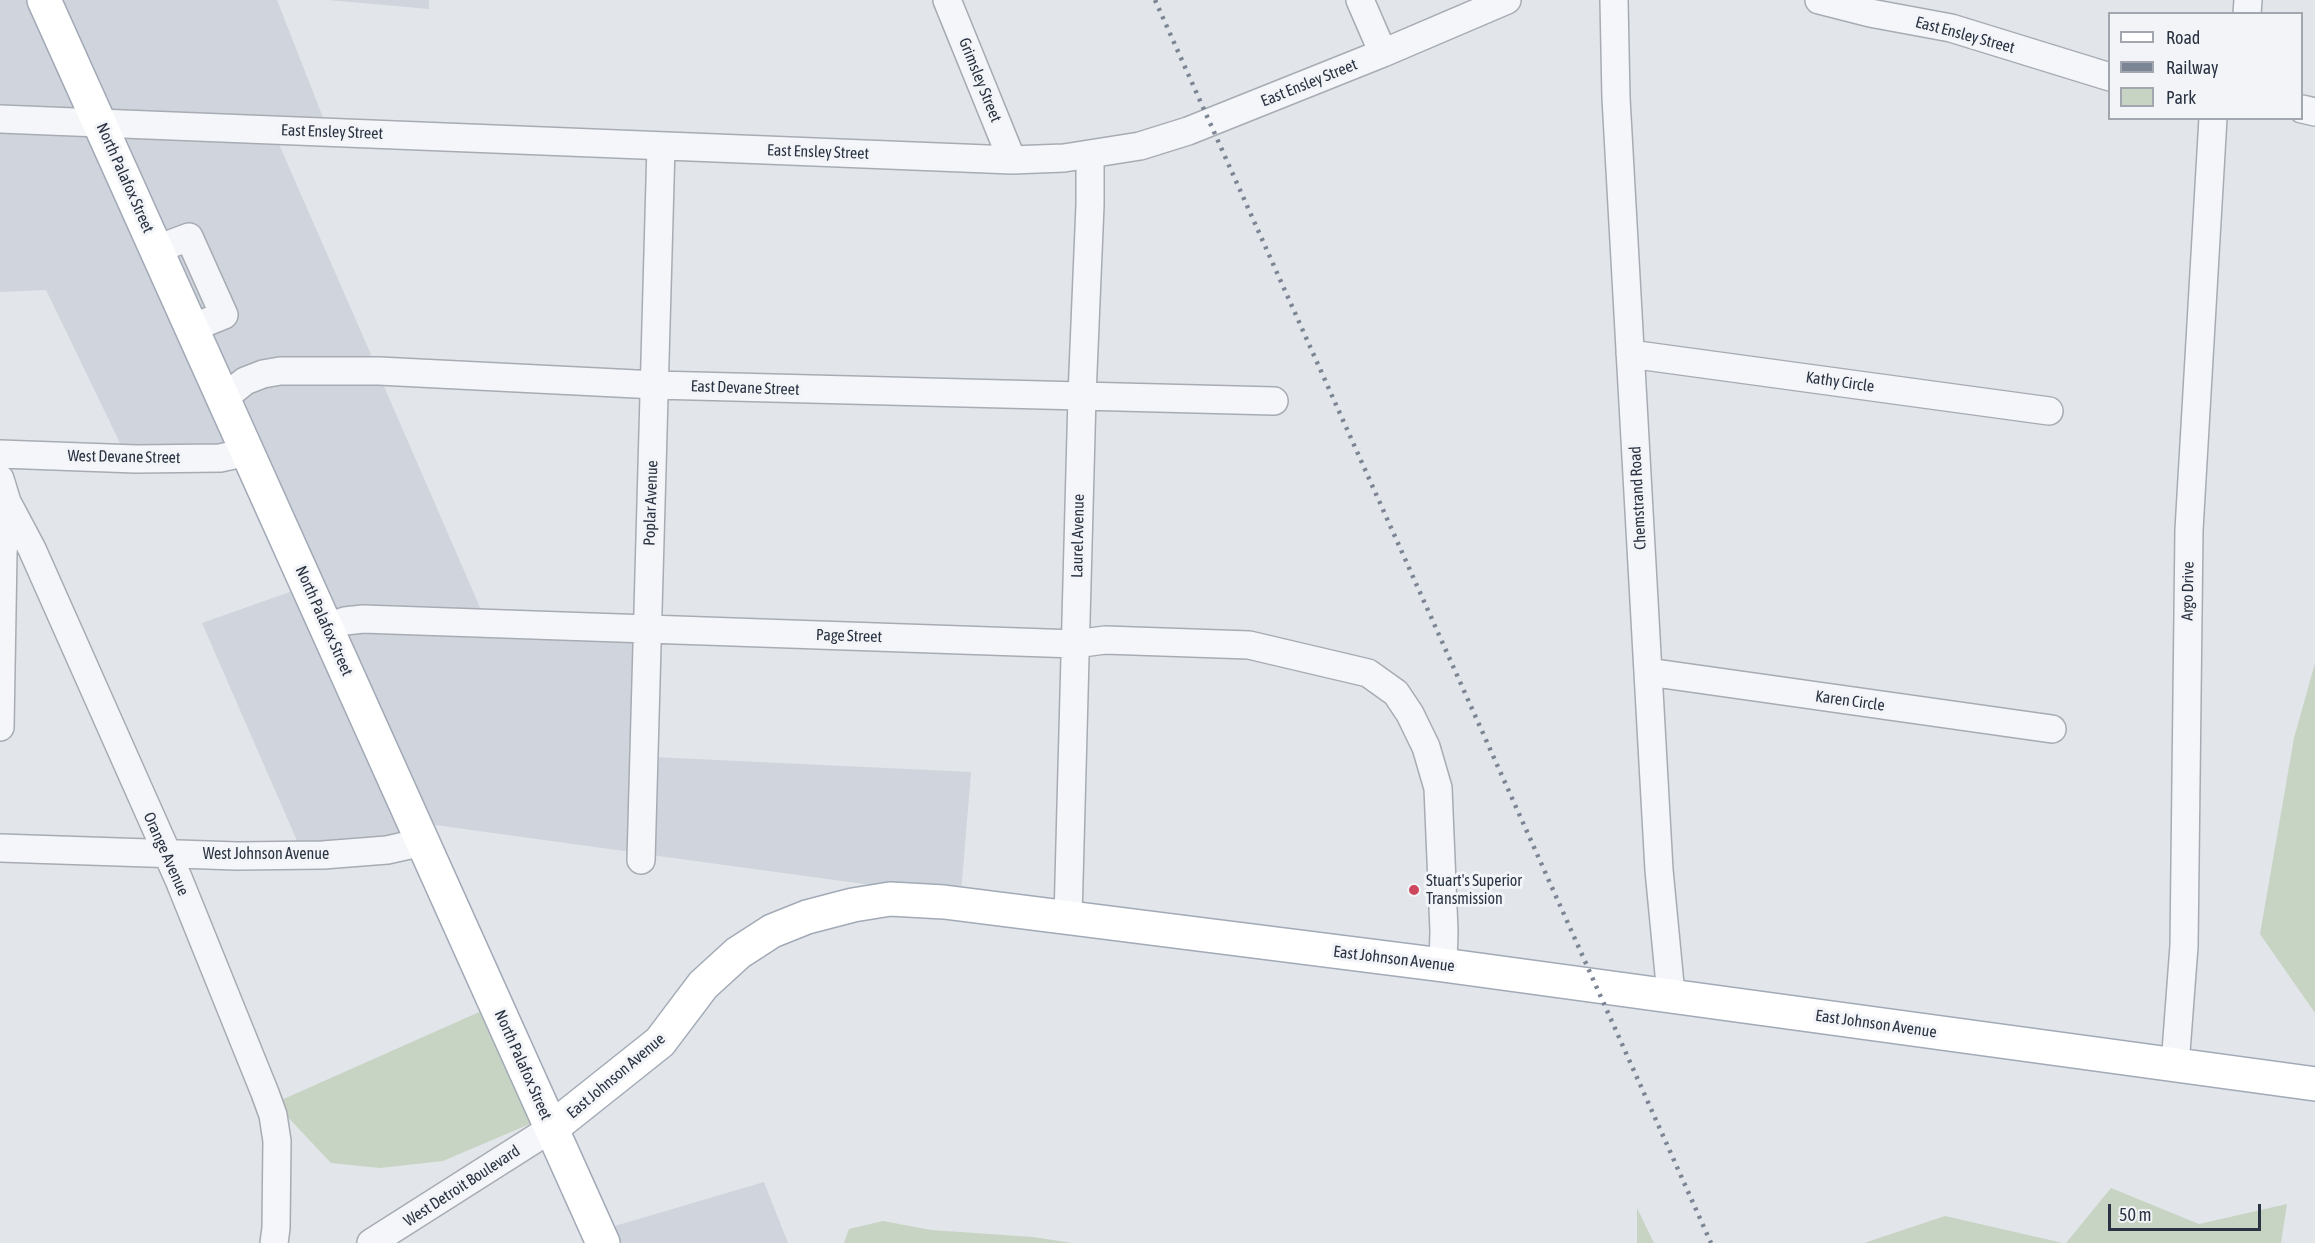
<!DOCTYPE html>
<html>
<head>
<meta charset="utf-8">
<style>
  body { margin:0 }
  #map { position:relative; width:2315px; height:1243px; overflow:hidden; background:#e2e5ea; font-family:"Asap Condensed",sans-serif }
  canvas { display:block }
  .legend { position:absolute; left:2108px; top:12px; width:195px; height:108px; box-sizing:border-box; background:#f2f4f8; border:2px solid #a2a7af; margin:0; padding:8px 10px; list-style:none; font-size:18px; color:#2a3342 }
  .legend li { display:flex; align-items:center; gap:12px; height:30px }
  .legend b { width:30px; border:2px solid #a2a7af }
  .scale { position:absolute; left:2108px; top:1204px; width:153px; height:27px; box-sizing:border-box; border:3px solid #2a3342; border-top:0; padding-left:8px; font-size:18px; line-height:21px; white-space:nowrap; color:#2a3342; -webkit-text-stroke:4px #f2f4f8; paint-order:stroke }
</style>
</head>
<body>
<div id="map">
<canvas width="2315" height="1243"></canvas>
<ul class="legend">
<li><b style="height:8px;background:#fff"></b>Road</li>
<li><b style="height:8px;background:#7b8594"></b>Railway</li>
<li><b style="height:16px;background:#c8d4c3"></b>Park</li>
</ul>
<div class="scale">50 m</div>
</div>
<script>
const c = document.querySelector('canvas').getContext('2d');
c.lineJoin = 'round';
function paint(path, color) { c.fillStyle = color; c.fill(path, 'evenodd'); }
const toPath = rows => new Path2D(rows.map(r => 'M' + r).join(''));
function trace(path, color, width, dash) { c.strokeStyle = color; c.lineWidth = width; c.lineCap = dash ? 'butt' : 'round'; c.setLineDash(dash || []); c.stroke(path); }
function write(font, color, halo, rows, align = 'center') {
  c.font = font + ' "Asap Condensed",sans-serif'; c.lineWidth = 6; c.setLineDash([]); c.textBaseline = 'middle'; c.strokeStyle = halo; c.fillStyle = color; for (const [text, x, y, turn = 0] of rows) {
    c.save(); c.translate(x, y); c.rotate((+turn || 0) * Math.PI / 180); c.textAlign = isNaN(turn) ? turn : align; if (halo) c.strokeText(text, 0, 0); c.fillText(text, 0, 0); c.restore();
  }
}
paint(toPath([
  [0,0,33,0,82,110,0,107],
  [56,0,277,0,324,120,106,111],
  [328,0,429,0,429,9],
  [0,130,93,134,233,444,225,446,121,445,46,290,0,292],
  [117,135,278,142,373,359,228,380],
  [281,383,383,384,482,612,332,613,237,401,250,392],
  [298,589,408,834,386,838,298,843,202,623],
  [364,631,636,641,631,852,428,824,341,634],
  [653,757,971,772,961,893,886,887,651,855],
  [764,1182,788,1243,615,1243,608,1228]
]), '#d0d4dc');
paint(toPath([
  [2315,663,2315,1013,2260,934,2294,738],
  [486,1009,537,1121,443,1161,380,1168,331,1163,283,1112,279,1101],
  [2111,1188,2199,1224,2287,1204,2281,1243,2066,1243],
  [1637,1208,1654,1243,1637,1243],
  [1945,1216,2063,1243,1864,1243],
  [883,1221,931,1230,1033,1237,1073,1243,844,1243,849,1229]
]), '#c8d4c3');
const minor = toPath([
  [947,0,1012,160],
  [1360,0,1383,53],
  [1614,0,1616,98,1659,870,1671,995],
  [1819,0,1870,13,1951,28,2110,77],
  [2247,14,2248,0],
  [2302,109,2315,112],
  [0,119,1012,160,1064,158,1140,146,1188,131,1383,53,1507,0],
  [157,249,189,237,224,315,192,328],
  [1630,354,2049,411],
  [224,398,245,381,263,374,280,371,379,371,656,385,1274,401],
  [0,454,136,459,220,458,248,452],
  [0,479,7,502,32,549,179,880,265,1093,273,1115,277,1141,276,1228,274,1243],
  [327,627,345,621,363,619,1075,644,1105,640,1249,645,1368,673,1396,693,1410,714,1426,747,1438,788,1444,931,1443,965],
  [1648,672,2052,729],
  [0,727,3,553,7,502],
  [0,848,237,856,323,855,387,850,423,842],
  [641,860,661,146],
  [1068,918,1082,396,1090,205,1090,155],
  [2175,1065,2184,946,2189,530,2213,118],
  [371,1243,552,1128]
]);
const major = toPath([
  [44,0,603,1243],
  [552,1128,660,1042,703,985,738,953,772,931,807,917,853,905,890,899,944,902,1443,965,2315,1084]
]);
trace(minor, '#a7acb4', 30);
trace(major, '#a1aab6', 36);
trace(minor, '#f5f6f9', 27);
trace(major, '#fff', 33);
trace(toPath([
  [1155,0,1711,1243]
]), '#7b8594', 4.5, [3, 6]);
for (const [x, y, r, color] of [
  [1414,890,6,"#ce485d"]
]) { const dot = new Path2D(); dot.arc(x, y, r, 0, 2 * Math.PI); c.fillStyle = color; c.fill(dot); trace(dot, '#f2f4f8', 2); }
write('16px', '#2a3342', '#f2f4f8', [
  ["East Ensley Street",1965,35,15],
  ["Grimsley Street",980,80,68],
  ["East Ensley Street",1309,83,-22],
  ["East Ensley Street",332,132,2],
  ["East Ensley Street",818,152,2],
  ["North Palafox Street",125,178,66],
  ["Kathy Circle",1840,382,8],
  ["East Devane Street",745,388,2],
  ["West Devane Street",124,457,1],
  ["Chemstrand Road",1638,498,-93],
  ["Poplar Avenue",651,503,-88],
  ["Laurel Avenue",1078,536,-89],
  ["Argo Drive",2188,591,-89],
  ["North Palafox Street",324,621,66],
  ["Page Street",849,636,2],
  ["Karen Circle",1850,701,8],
  ["Orange Avenue",166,854,66],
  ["West Johnson Avenue",266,854],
  ["East Johnson Avenue",1394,959,7],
  ["East Johnson Avenue",1876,1024,8],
  ["North Palafox Street",523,1065,66],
  ["East Johnson Avenue",616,1076,-40],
  ["West Detroit Boulevard",462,1186,-33]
]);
write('16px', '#2a3342', '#f2f4f8', [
  ["Stuart's Superior",1426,881],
  ["Transmission",1426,899]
], 'left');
</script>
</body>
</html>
